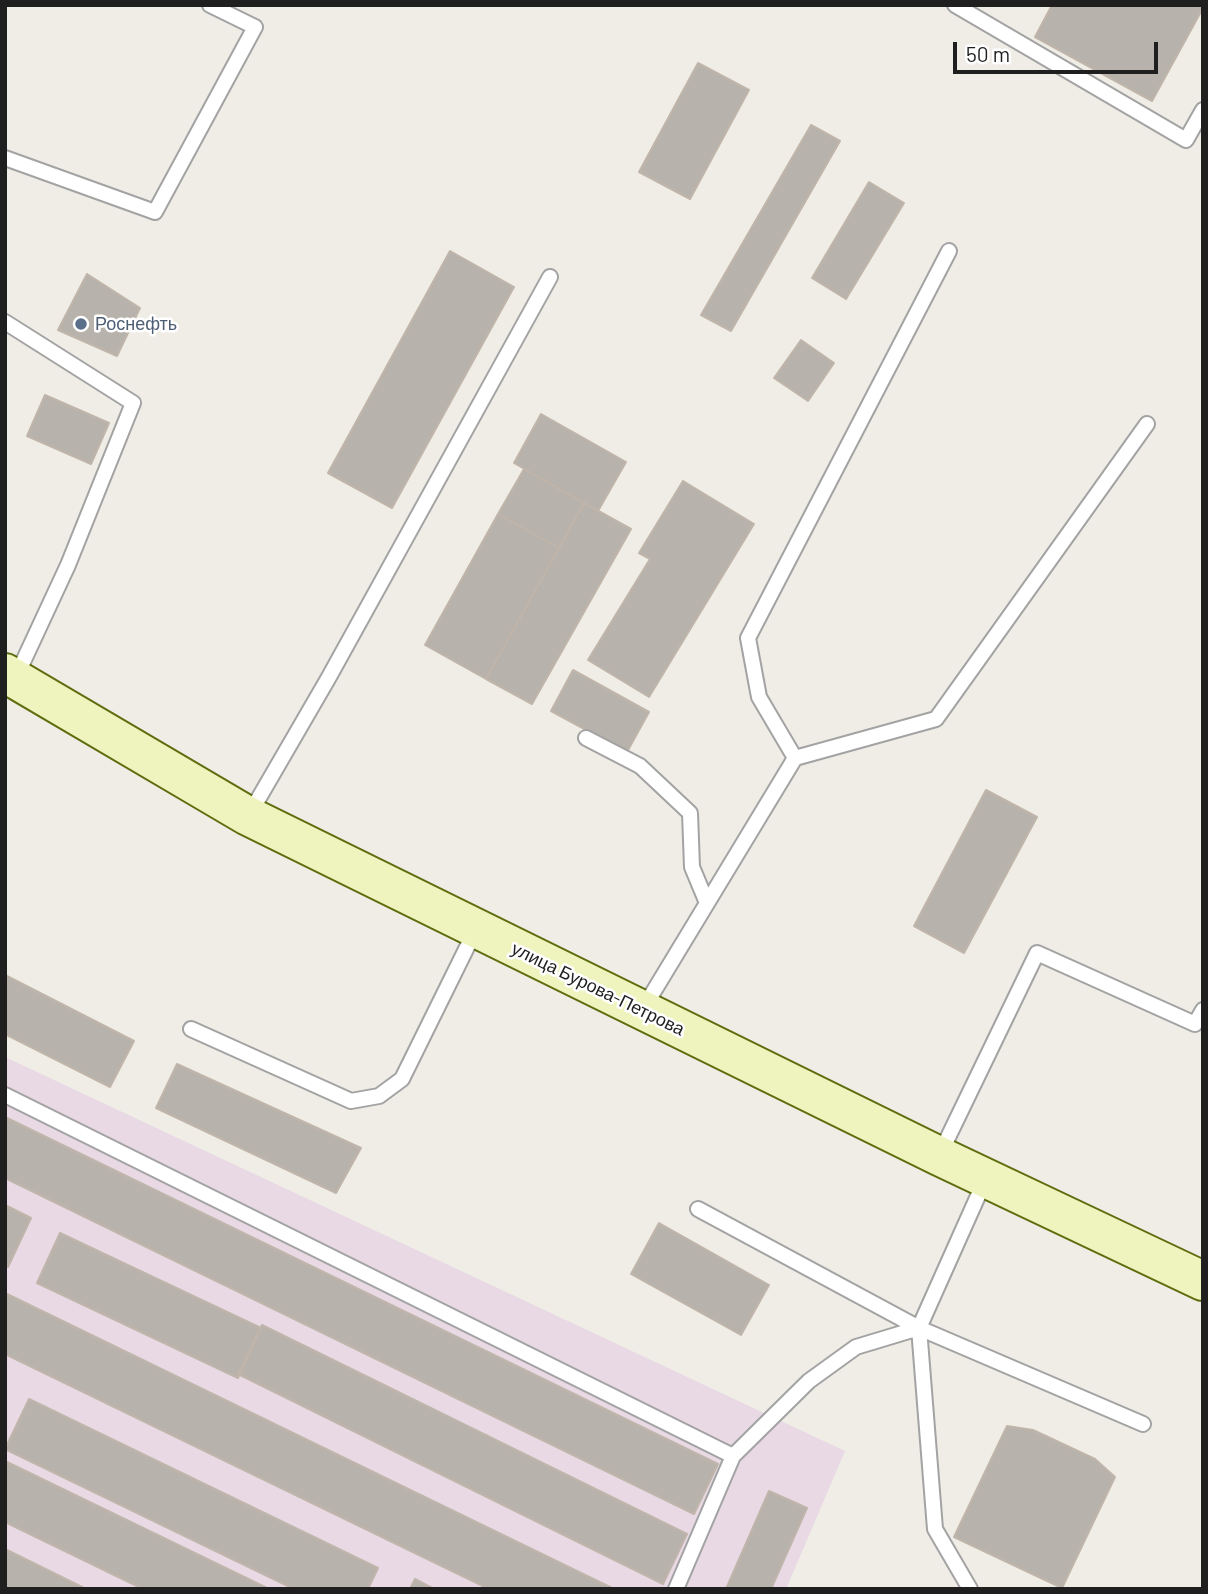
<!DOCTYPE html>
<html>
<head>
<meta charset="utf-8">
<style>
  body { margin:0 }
  #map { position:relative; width:1208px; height:1594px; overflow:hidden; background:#efede6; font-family:Barlow,sans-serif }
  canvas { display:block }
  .frame { position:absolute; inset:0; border:7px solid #1f1f1f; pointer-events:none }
  .scale { position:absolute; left:953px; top:42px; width:205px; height:32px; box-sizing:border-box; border:4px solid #1f1f1f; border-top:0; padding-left:9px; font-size:21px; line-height:24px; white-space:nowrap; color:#1f1f1f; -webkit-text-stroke:5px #fff; paint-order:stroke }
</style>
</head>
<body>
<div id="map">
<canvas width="1208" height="1594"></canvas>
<div class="frame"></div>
<div class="scale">50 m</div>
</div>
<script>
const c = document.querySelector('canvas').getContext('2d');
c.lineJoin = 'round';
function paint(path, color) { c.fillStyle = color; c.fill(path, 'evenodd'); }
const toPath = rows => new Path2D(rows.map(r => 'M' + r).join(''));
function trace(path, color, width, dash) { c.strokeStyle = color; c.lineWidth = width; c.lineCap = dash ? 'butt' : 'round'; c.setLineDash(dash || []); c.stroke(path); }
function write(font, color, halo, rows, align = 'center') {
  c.font = font + ' Barlow,sans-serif'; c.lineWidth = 5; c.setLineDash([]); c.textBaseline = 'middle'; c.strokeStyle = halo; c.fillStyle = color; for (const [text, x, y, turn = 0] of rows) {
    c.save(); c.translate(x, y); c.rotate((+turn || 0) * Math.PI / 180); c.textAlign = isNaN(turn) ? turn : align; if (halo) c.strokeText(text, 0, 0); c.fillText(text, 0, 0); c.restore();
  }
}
paint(toPath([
  [5,1057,845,1451,786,1589,5,1589]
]), '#e8d9e4');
const building = toPath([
  [1052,5,1203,5,1203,8,1152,101,1035,37,1052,5],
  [698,63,749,90,690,199,639,172,698,63],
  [811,125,840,141,731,331,701,315,811,125],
  [869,182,904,203,846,299,812,278,869,182],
  [450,251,514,287,392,508,328,473,450,251],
  [87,274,140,308,117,356,58,330,87,274],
  [801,340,834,363,808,401,774,378,801,340],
  [45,395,109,423,91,464,27,436,45,395],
  [541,414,626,462,598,511,514,463,541,414],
  [524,469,584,503,559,548,498,514,524,469],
  [683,481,754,524,649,697,588,660,650,559,639,553,683,481],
  [584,503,631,529,532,704,486,679,584,503],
  [498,514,559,548,486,679,425,645,498,514],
  [573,670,649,712,627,752,551,711,573,670],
  [986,790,1037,817,964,953,914,926,986,790],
  [5,975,134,1041,110,1087,5,1034,5,975],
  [177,1064,361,1148,336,1193,156,1108,177,1064],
  [5,1117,718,1464,694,1514,5,1178,5,1117],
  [5,1205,31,1218,8,1267,5,1266,5,1205],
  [659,1223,769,1285,741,1335,631,1274,659,1223],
  [60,1233,261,1328,238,1378,37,1283,60,1233],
  [5,1293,614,1589,489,1589,5,1354,5,1293],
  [262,1325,687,1534,663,1584,238,1374,262,1325],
  [29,1399,378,1568,368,1589,294,1589,5,1449,29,1399],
  [1007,1426,1033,1430,1095,1459,1115,1477,1062,1588,954,1537,1007,1426],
  [5,1461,269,1589,143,1589,5,1522,5,1461],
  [769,1491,807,1508,771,1589,726,1589,769,1491],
  [5,1549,86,1589,5,1589,5,1549],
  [415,1579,434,1589,410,1589,415,1579]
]);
paint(building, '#b8b2ac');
trace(building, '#c0b5aa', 2);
const lane = toPath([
  [955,5,1186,140,1203,110],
  [5,158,155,212,255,27,210,5],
  [5,322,133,403,68,565,16,677],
  [586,738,640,766,690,813,692,867,707,903],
  [795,758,759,697,748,638,949,251],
  [249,815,329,677,550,277],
  [643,1009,795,758,936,719,1147,424],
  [191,1029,351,1101,379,1096,402,1079,475,931],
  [5,1095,733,1456],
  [940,1154,1037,953,1195,1024,1203,1010],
  [986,1178,919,1328,1143,1424],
  [698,1209,919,1328],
  [919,1328,935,1529,970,1589],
  [676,1589,733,1456,809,1381,856,1347,919,1328]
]);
const secondary = toPath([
  [5,673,248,816,939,1156,1203,1281]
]);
trace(lane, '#a3a3a3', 18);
trace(secondary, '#5e6e0e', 42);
trace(lane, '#fff', 14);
trace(secondary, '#eff4bf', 38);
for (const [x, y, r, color] of [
  [81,324,7,"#5c6f8a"]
]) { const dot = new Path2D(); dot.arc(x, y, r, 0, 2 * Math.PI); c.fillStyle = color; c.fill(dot); trace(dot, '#fff', 2.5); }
write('18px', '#4e5e75', '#fff', [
  ["Роснефть",95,324]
], 'left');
write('18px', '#1f1f1f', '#fff', [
  ["улица Бурова-Петрова",598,989,26]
]);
</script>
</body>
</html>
